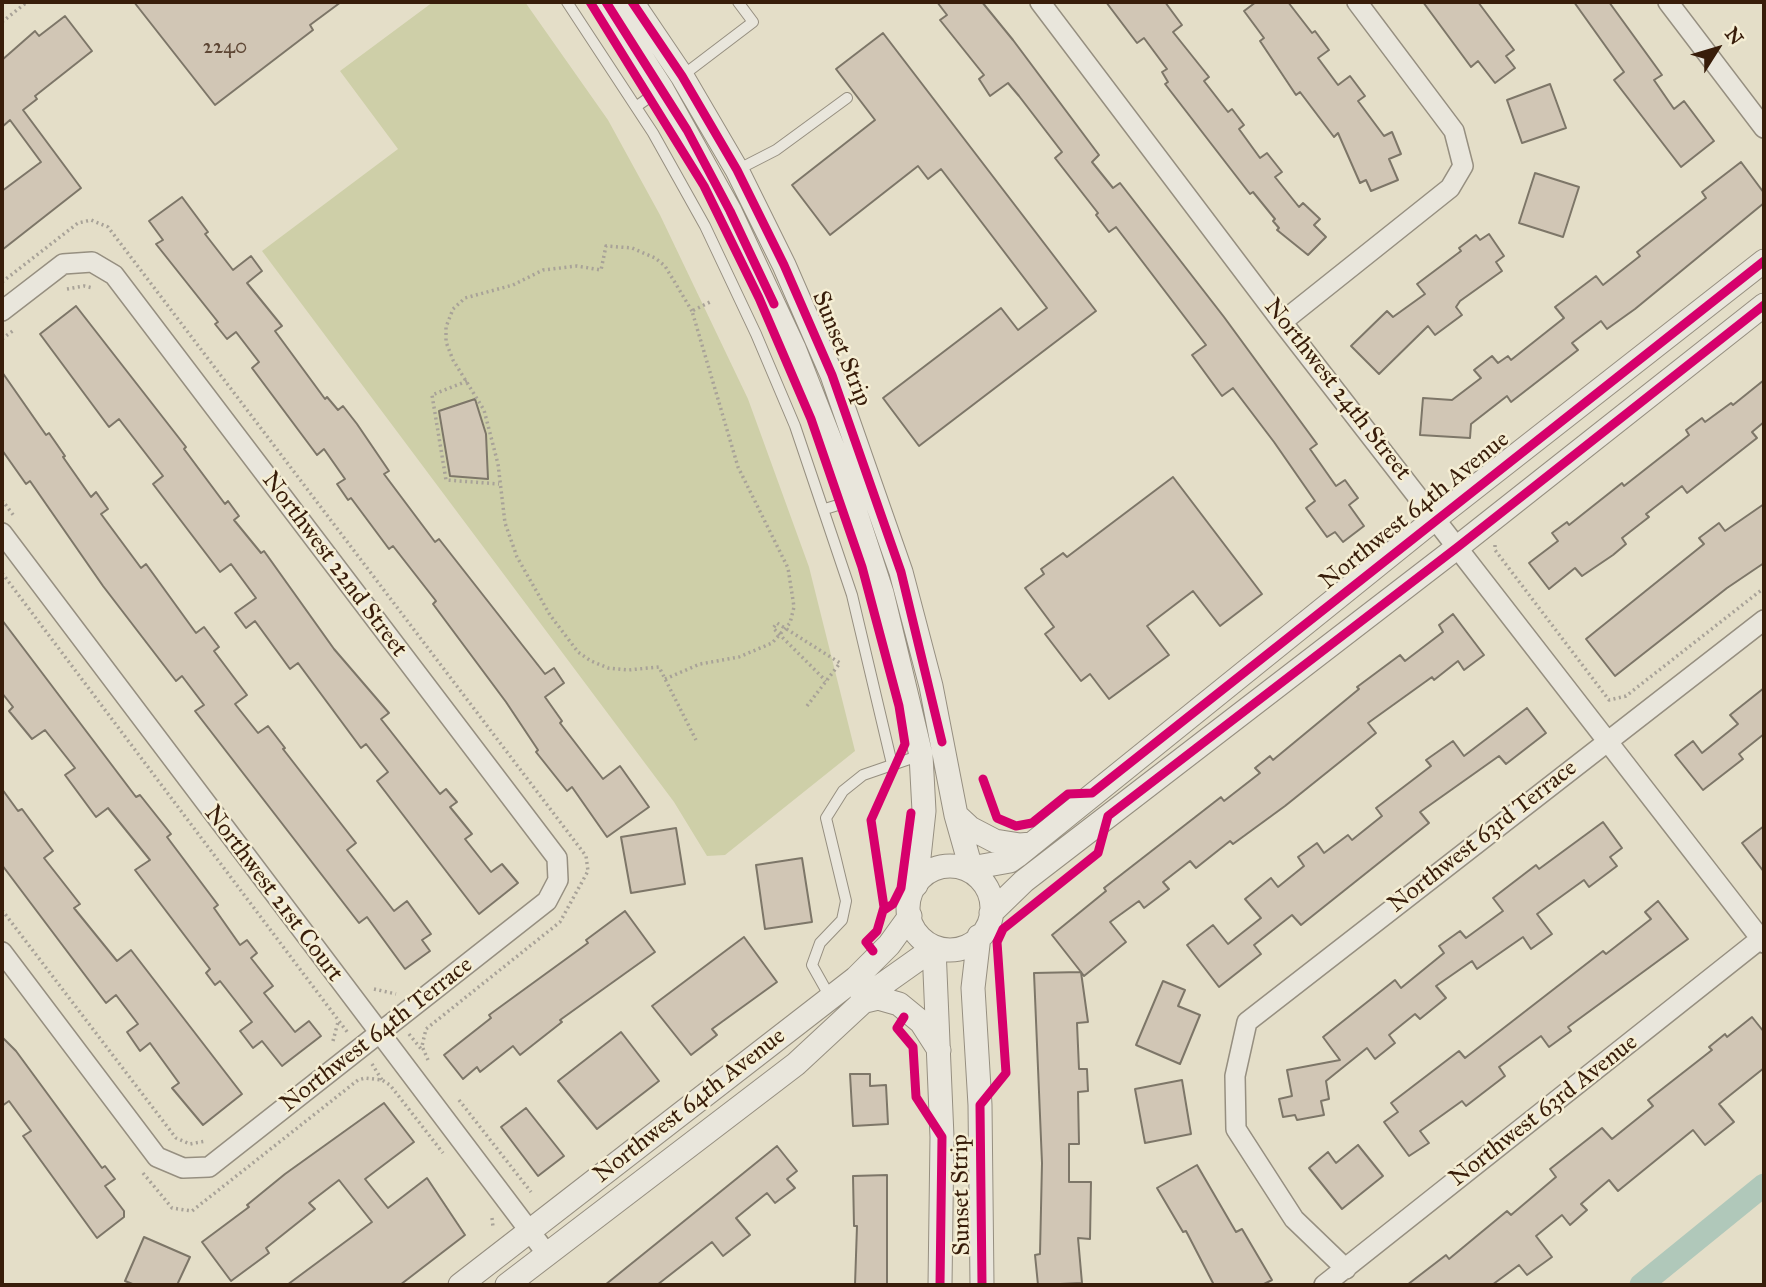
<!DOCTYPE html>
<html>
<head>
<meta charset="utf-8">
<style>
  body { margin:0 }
  #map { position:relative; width:1766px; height:1287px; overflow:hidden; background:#e4dec8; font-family:"IM FELL Great Primer",serif }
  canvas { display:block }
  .frame { position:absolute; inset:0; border:4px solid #381d0a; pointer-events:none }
  .north { position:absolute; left:1682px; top:14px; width:70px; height:70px; -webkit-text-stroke:5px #f5eed4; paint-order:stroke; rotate:53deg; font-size:19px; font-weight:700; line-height:28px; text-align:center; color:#381d0a }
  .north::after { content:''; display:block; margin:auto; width:24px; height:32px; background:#381d0a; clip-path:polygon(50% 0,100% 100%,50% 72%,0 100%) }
</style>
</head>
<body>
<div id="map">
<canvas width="1766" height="1287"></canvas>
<div class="frame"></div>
<div class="north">N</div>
</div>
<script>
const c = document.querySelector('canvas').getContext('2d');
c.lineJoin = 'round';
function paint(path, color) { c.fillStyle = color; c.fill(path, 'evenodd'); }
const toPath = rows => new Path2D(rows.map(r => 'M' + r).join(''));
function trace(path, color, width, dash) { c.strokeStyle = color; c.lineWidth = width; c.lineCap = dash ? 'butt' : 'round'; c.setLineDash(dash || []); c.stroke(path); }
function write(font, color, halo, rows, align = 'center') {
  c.font = font + ' "IM FELL Great Primer",serif'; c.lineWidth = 5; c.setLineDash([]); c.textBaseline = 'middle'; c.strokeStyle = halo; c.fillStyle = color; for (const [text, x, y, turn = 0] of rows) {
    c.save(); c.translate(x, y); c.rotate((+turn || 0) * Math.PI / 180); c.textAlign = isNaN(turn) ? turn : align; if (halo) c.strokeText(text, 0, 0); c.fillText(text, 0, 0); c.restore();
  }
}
paint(toPath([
  [433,2,525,2,608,120,660,215,748,399,809,567,855,751,725,855,707,856,674,802,262,251,398,149,340,71]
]), '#cecfa8');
trace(toPath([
  [1641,1285,1764,1185]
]), '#b0c8ba', 23);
const building = toPath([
  [134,2,341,2,310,25,313,30,215,105,134,2],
  [937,2,982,2,1013,40,1099,155,1092,162,1113,188,1120,183,1224,317,1317,444,1310,449,1336,486,1345,480,1358,498,1349,505,1364,526,1343,542,1335,532,1327,537,1306,508,1315,501,1274,442,1233,388,1222,396,1192,355,1206,345,1116,227,1109,232,1096,215,1098,213,1055,158,1062,152,1019,96,1008,83,990,96,979,79,984,75,940,20,947,15,937,2],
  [1106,2,1165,2,1182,25,1173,32,1209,77,1204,81,1228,112,1232,109,1244,125,1239,129,1260,158,1267,153,1282,172,1275,177,1299,207,1303,203,1320,219,1314,225,1326,237,1308,255,1277,230,1279,228,1273,221,1275,219,1253,192,1250,194,1165,84,1168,82,1162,72,1167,69,1144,38,1137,43,1106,2],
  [1256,2,1288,2,1312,33,1315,31,1329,50,1318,58,1338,85,1350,76,1365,96,1358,101,1384,136,1392,132,1401,154,1389,159,1398,180,1371,191,1366,180,1360,183,1338,133,1334,137,1300,92,1296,95,1260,41,1264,38,1244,11,1256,2],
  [1423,2,1478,2,1514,50,1506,56,1515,68,1495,83,1478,61,1471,67,1423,2],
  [1574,2,1609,2,1662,75,1654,80,1674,109,1684,101,1714,141,1681,167,1614,80,1624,72,1574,2],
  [65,16,92,51,35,96,37,99,23,110,81,188,2,250,2,191,41,162,10,120,2,127,2,60,35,31,39,36,65,16],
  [883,33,1096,311,919,446,883,398,1001,308,1018,330,1047,308,941,169,928,179,918,166,830,235,792,185,875,120,836,69,883,33],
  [1550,84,1566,128,1522,143,1507,100,1550,84],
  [1741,162,1764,193,1764,203,1635,309,1607,329,1601,321,1572,343,1578,350,1511,402,1507,396,1471,424,1470,438,1420,435,1423,398,1452,400,1481,378,1474,370,1492,356,1498,363,1508,356,1511,360,1564,318,1555,307,1596,276,1603,285,1640,256,1637,252,1706,198,1702,192,1741,162],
  [1535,173,1579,187,1563,237,1519,223,1535,173],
  [182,197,208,232,205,234,233,270,251,256,262,271,247,283,282,326,275,331,325,399,327,397,338,410,343,406,357,424,389,471,384,474,435,542,439,539,545,674,554,668,564,683,545,697,562,721,560,723,603,779,620,766,649,807,607,837,572,787,567,791,536,752,538,750,506,702,433,604,436,601,393,546,389,549,351,498,348,500,337,484,345,479,324,449,317,455,252,368,259,362,236,332,227,339,215,324,218,322,156,244,163,240,149,221,182,197],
  [1489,234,1504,256,1496,262,1502,271,1460,301,1456,307,1462,315,1435,335,1428,326,1379,374,1351,346,1387,311,1393,317,1425,294,1417,284,1461,251,1459,248,1476,235,1480,240,1489,234],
  [76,306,186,447,184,449,225,504,228,501,239,516,234,520,261,553,264,551,334,649,389,713,381,719,440,794,446,789,457,802,450,807,472,834,465,839,491,872,502,864,518,883,479,914,377,781,388,772,366,744,361,748,298,663,290,669,255,621,246,628,235,613,256,598,231,564,220,572,153,484,163,476,119,419,109,427,40,334,76,306],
  [2,372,46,435,49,433,65,456,63,457,91,497,96,492,108,509,101,514,141,568,146,564,196,633,204,627,219,647,214,651,247,695,235,704,258,733,268,726,285,748,283,749,356,843,347,850,394,911,407,901,431,934,422,940,430,951,405,969,367,917,359,923,195,711,204,705,182,676,176,681,103,586,30,481,26,484,2,450,2,372],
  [1764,380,1764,422,1752,432,1757,438,1687,493,1682,486,1646,514,1649,517,1622,538,1626,544,1613,555,1582,576,1575,568,1549,589,1529,563,1558,541,1552,533,1567,522,1569,525,1622,483,1624,486,1689,435,1686,430,1702,418,1705,422,1731,403,1733,405,1764,380],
  [475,399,486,434,488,479,450,476,439,411,475,399],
  [1173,477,1262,594,1220,626,1193,591,1147,626,1169,655,1109,699,1090,674,1081,681,1045,634,1054,627,1025,588,1044,574,1041,569,1063,553,1067,557,1173,477],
  [1764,504,1764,563,1727,588,1615,676,1586,639,1704,544,1699,538,1719,523,1725,531,1764,504],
  [1453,614,1484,655,1464,670,1458,661,1434,680,1432,677,1368,723,1376,733,1285,806,1233,844,1230,841,1196,868,1190,861,1163,882,1169,889,1144,908,1139,901,1110,922,1126,942,1084,976,1081,972,1088,1022,1077,1023,1079,1069,1087,1069,1088,1091,1078,1092,1079,1144,1069,1144,1069,1182,1091,1182,1090,1239,1078,1238,1082,1283,1038,1285,1035,1255,1040,1254,1042,1163,1034,973,1081,972,1052,935,1106,891,1104,888,1221,797,1224,801,1260,773,1255,768,1270,756,1273,760,1359,689,1357,687,1400,655,1405,661,1443,632,1439,625,1453,614],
  [2,620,136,797,140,795,171,834,167,837,218,905,214,908,240,945,247,940,257,953,251,958,273,986,264,993,295,1032,309,1021,321,1036,282,1066,262,1041,253,1048,240,1031,252,1022,220,981,215,985,206,973,210,969,135,870,150,860,108,808,96,817,65,775,75,768,45,730,32,739,9,711,13,707,2,693,2,620],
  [1764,688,1764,734,1739,754,1743,759,1703,790,1675,755,1693,741,1702,753,1738,724,1730,715,1764,688],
  [1527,708,1546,733,1506,764,1499,756,1420,812,1429,823,1301,925,1292,915,1254,945,1261,954,1219,987,1187,945,1213,925,1228,944,1261,918,1245,899,1271,878,1278,887,1304,866,1298,857,1317,843,1324,853,1348,835,1352,840,1382,816,1376,808,1431,766,1426,760,1453,741,1464,756,1527,708],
  [2,789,18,811,22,809,53,851,44,858,80,904,74,908,117,961,131,950,242,1094,203,1125,172,1088,179,1083,150,1043,140,1051,127,1032,138,1024,116,995,106,1003,2,865,2,789],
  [1603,822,1622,848,1610,857,1617,866,1589,887,1584,880,1537,914,1552,934,1531,949,1523,937,1477,969,1472,961,1436,986,1446,998,1420,1019,1415,1014,1389,1035,1395,1043,1375,1059,1367,1048,1326,1081,1329,1099,1321,1101,1324,1115,1297,1120,1295,1115,1283,1117,1279,1099,1292,1096,1287,1070,1340,1060,1323,1037,1395,980,1401,988,1444,953,1439,946,1460,931,1466,938,1503,911,1493,898,1536,865,1539,869,1603,822],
  [1764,826,1764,872,1742,843,1764,826],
  [676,828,685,884,631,893,621,837,676,828],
  [802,858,812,922,765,929,756,865,802,858],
  [1658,901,1688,939,1568,1027,1571,1031,1549,1047,1541,1036,1499,1067,1505,1076,1466,1106,1462,1101,1420,1131,1429,1143,1409,1156,1384,1122,1398,1112,1391,1103,1459,1051,1465,1058,1603,951,1606,954,1651,919,1645,912,1658,901],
  [625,911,655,952,560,1020,562,1022,520,1055,513,1046,480,1072,477,1067,463,1079,444,1055,491,1018,489,1015,588,943,586,940,625,911],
  [744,937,777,982,712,1029,717,1035,691,1055,652,1006,744,937],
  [1163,981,1185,990,1178,1006,1200,1015,1180,1064,1136,1045,1163,981],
  [1752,1017,1764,1032,1764,1068,1719,1104,1734,1122,1705,1145,1693,1130,1618,1191,1609,1180,1581,1204,1587,1210,1570,1225,1562,1215,1536,1236,1552,1257,1527,1275,1519,1265,1492,1285,1407,1285,1446,1255,1449,1259,1507,1211,1511,1215,1556,1177,1550,1169,1602,1128,1612,1139,1653,1106,1648,1100,1712,1050,1709,1047,1725,1034,1727,1037,1752,1017],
  [621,1032,659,1081,597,1129,558,1081,621,1032],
  [2,1037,16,1051,102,1168,105,1166,115,1179,105,1186,124,1211,124,1217,97,1238,23,1136,31,1131,9,1101,2,1106,2,1037],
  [850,1074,870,1074,870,1086,886,1085,888,1124,853,1126,850,1074],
  [1182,1080,1191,1134,1145,1143,1135,1089,1182,1080],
  [384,1103,414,1142,365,1179,388,1208,427,1178,465,1235,400,1285,287,1285,372,1222,339,1180,309,1203,315,1209,266,1248,269,1253,231,1281,202,1242,249,1207,247,1205,285,1174,384,1103],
  [526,1108,564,1156,538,1176,501,1127,526,1108],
  [1358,1145,1383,1176,1342,1209,1309,1168,1328,1152,1336,1163,1358,1145],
  [777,1146,797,1171,787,1179,795,1188,775,1203,767,1193,736,1218,750,1235,723,1256,712,1242,657,1285,605,1285,777,1146],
  [1197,1165,1236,1232,1242,1229,1272,1280,1262,1285,1214,1285,1186,1231,1183,1232,1157,1188,1197,1165],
  [887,1175,887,1285,855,1285,857,1226,854,1226,853,1176,887,1175],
  [144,1237,190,1257,177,1285,135,1285,125,1281,144,1237]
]);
paint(building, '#d1c6b5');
trace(building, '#7d7668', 2);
const service = toPath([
  [567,2,653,133,705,226,756,334,795,426,852,595,892,764],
  [682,76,753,22,738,2],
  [637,106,663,88],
  [737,170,776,150,847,98],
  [825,509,851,501],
  [830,997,812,965,820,943,842,920,846,901,826,818,843,791,863,775,921,755]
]);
const minor = toPath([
  [1040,2,1282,322,1764,943],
  [1668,2,1764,128],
  [2,311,63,264,92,262,114,275,557,858,558,880,547,901,209,1167,183,1168,157,1157,2,952],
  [1282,322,1450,188,1463,166,1454,131,1357,2],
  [2,533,547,1254],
  [1346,1269,1294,1219,1236,1129,1235,1076,1247,1022,1764,620],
  [1324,1285,1764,936]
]);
const tertiary = toPath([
  [606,2,662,89,730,211,794,348,843,473,882,593,921,755,924,811,916,885],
  [632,2,682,76,737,170,784,265,832,375,901,572,931,686,956,815,971,868],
  [956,815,970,828,995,841,1020,845,1032,844],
  '908 908a42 42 0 1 1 84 0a42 42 0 1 1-84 0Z',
  [971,868,1010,861,1017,856,1436,518,1764,261],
  [991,913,1024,881,1459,546,1764,305],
  [979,936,973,988,980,1105,982,1285],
  [934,948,942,1137,940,1285],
  [861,1002,878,998,899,1004,921,1022,939,1050],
  [460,1285,856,978,889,945,910,916],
  [507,1285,796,1064,879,987,934,948]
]);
trace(service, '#968f80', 12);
trace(minor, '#968f80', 22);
trace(tertiary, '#968f80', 25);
trace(toPath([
  [2,22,27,2],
  [2,282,78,223,91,220,108,227,586,856,588,871,560,922,426,1029,422,1046,428,1060],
  [67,289,84,286,93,288],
  [692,311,665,266,655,258,632,248,606,246,601,270,577,266,543,270,513,285,465,298,453,309,446,327,446,342,453,360,484,410,498,464,505,523,517,557,550,615,578,652,591,661,608,668,628,670,659,667,696,740],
  [2,339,14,330],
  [467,381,432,395,446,480,499,484],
  [2,500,14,516],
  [1495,545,1495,550,1609,700,1626,696,1764,588],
  [2,573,348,1033],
  [665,679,700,664,739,657,772,643,790,623,794,607,788,568,738,467,692,311,710,302],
  [807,706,840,663,777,623,773,628,826,681],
  [2,910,176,1138,190,1144,206,1141],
  [374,989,396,994],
  [409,1034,422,1050],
  [333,1041,338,1022],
  [372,1064,382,1080],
  [459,1100,531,1192],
  [143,1173,172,1208,192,1211,358,1080,365,1078,382,1080,390,1085,443,1153],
  [492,1218,493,1227]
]), '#a8a298', 3.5, [2, 3.5]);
trace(service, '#e9e6dc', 10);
trace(minor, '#e9e6dc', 19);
trace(tertiary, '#e9e6dc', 23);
trace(toPath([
  [590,2,704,186,759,298,811,419,862,567,899,706,905,744,871,820,884,907,877,931,866,942,873,951],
  [606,2,687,130,730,211,774,304],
  [632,2,682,76,737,170,784,265,832,375,901,572,942,742],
  [983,779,997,818,1016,826,1032,823,1068,794,1092,793,1764,261],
  [884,910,893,904,901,888,911,813],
  [904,1017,897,1028,913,1047,916,1097,942,1137,940,1285],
  [982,1285,980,1105,1006,1073,997,942,1003,929,1098,853,1108,816,1459,546,1764,305]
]), '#d6006c', 9);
write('21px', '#5e4735', null, [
  ["2240",225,48]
]);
write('24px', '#381d0a', '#f5eed4', [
  ["Sunset Strip",841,349,68],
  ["Northwest 24th Street",1337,390,52],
  ["Northwest 64th Avenue",1415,511,-39],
  ["Northwest 22nd Street",334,565,53],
  ["Northwest 63rd Terrace",1483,837,-38],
  ["Northwest 21st Court",273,894,53],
  ["Northwest 64th Terrace",377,1035,-38],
  ["Northwest 64th Avenue",690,1106,-38],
  ["Northwest 63rd Avenue",1544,1111,-38],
  ["Sunset Strip",962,1195,-91]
]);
</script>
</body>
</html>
